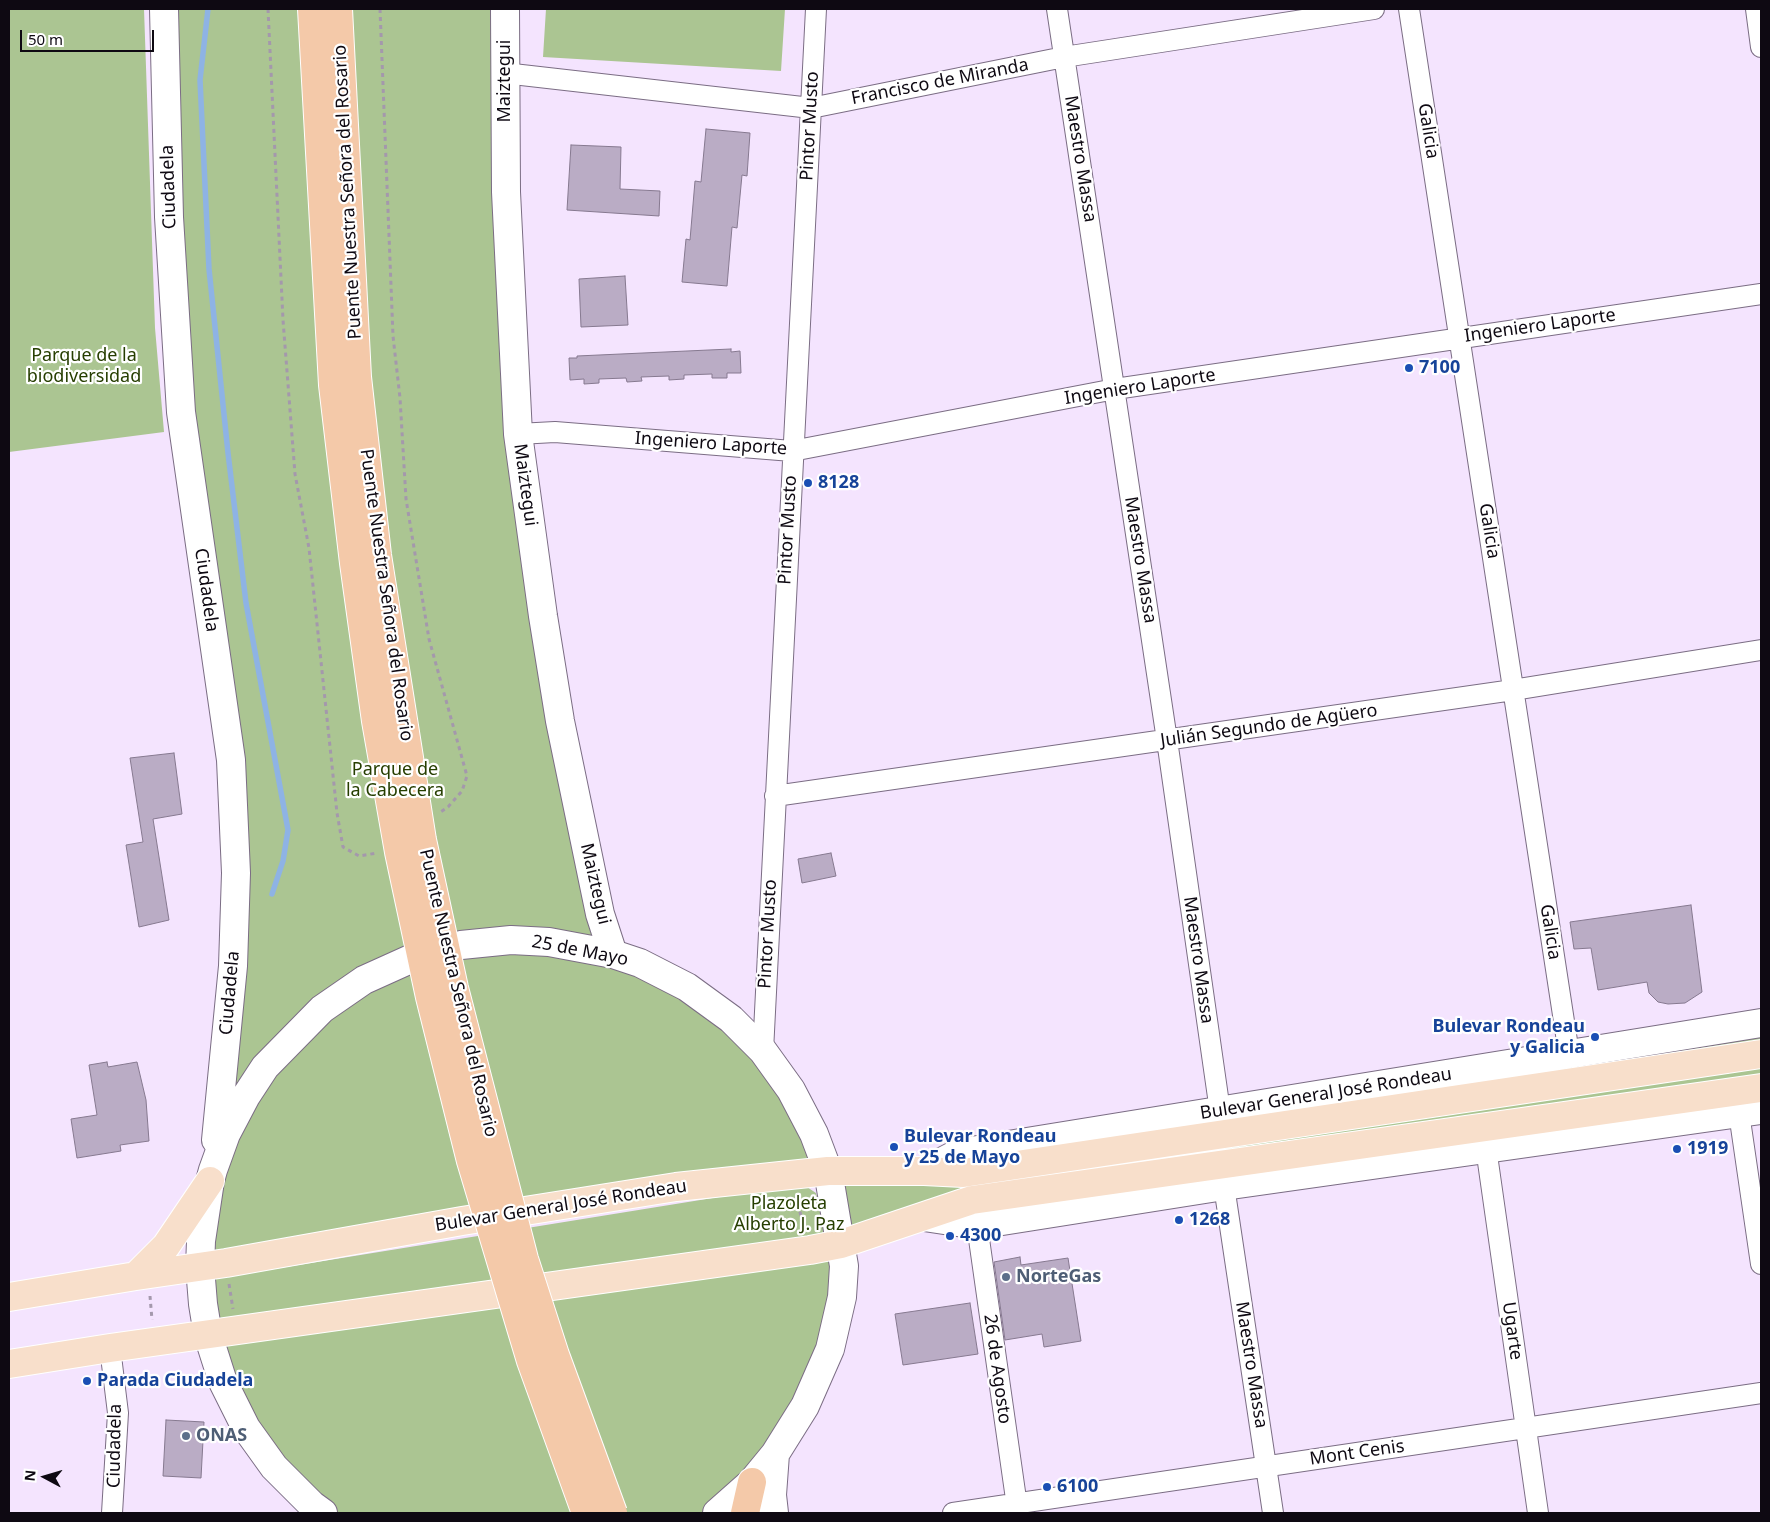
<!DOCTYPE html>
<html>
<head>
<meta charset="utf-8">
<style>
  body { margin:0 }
  #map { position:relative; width:1770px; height:1522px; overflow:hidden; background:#f4e4fe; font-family:"Noto Sans",sans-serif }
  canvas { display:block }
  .frame { position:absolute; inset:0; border:10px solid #0e0912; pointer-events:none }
  .north { position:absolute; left:20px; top:1452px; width:50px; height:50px; -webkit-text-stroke:4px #fff; paint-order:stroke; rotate:276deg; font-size:14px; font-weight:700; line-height:20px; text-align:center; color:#0e0912 }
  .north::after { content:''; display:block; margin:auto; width:18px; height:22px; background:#0e0912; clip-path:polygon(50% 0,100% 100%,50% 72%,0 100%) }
  .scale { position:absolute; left:20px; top:30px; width:134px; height:22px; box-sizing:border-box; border:2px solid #0e0912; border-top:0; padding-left:6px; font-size:15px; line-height:18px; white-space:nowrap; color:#0e0912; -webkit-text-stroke:4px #fff; paint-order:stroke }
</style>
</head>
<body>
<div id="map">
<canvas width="1770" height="1522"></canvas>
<div class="frame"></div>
<div class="north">N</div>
<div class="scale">50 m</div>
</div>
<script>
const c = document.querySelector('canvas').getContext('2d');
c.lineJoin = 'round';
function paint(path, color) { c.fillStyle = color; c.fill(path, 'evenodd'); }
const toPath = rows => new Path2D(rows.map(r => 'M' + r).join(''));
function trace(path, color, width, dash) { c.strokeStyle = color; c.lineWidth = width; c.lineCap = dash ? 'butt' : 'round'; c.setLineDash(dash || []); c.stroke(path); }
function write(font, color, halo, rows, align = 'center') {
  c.font = font + ' "Noto Sans",sans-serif'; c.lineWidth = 4.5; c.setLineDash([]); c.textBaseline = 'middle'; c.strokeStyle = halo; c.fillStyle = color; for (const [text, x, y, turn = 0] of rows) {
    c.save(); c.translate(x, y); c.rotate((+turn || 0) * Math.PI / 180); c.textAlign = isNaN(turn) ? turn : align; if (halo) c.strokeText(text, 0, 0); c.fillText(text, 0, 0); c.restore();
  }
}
paint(toPath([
  [9,9,144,9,155,328,164,432,9,452],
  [164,9,505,9,518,434,613,954,731,1019,828,1171,924,1171,1761,1023,1761,1110,924,1217,841,1244,842,1297,775,1454,774,1513,323,1513,274,1467,208,1335,841,1244,828,1172,200,1267,236,873,201,555],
  [546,9,785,9,781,71,543,57],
  [793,1185,807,1187,816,1193,823,1224,823,1232,817,1238,215,1322,212,1279]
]), '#abc592');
trace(toPath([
  [208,9,200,80,209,269,228,453,246,603,288,830,283,861,272,894]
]), '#8eb3e4', 5.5);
const building = toPath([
  [706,129,750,133,747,176,742,175,737,228,732,227,727,286,682,282,686,239,690,240,695,181,701,182,706,129],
  [571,145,621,147,620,189,660,191,659,216,567,210,571,145],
  [625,276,628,325,581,327,579,279,625,276],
  [731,349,731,352,740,351,741,373,727,373,727,378,712,378,712,374,684,375,684,379,669,380,669,376,641,377,642,381,627,382,626,378,599,379,599,383,584,384,584,379,570,380,569,358,577,358,577,356,731,349],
  [174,753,182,814,153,819,169,920,139,927,126,845,143,842,130,758,174,753],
  [831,853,836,876,802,883,798,859,831,853],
  [1691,905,1702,992,1685,1003,1668,1004,1658,1002,1649,993,1647,982,1598,990,1591,948,1574,949,1570,922,1691,905],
  [107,1062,108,1067,137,1062,146,1100,149,1141,120,1145,121,1151,77,1158,71,1119,97,1115,89,1065,107,1062],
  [1020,1257,1021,1265,1068,1258,1081,1341,1044,1347,1042,1334,1005,1340,994,1262,1020,1257],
  [970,1303,978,1354,903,1365,895,1314,970,1303],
  [166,1420,204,1422,201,1478,163,1476,166,1420]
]);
paint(building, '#baacc5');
trace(building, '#867990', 1);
const minor = toPath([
  [1057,9,1167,740,1220,1111],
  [1409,9,1569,1054],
  [1756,9,1761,47],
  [504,73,811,108,1064,57,1374,9],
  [518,434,555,432,792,451,1115,389,1761,294],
  [775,796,1513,690,1761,650],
  [763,1051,816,9],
  [1739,1113,1761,1264],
  [1486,1148,1538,1513],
  [1224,1186,1273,1513],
  [977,1225,1018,1513],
  [110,1348,118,1413,112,1513],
  [953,1513,1761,1393]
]);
const secondary = toPath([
  [164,9,169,217,181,412,231,760,236,873,233,966,216,1140],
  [505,9,506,192,518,434,543,616,560,721,600,914,613,954],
  [924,1171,959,1153,1761,1023],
  [924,1217,977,1225,1224,1186,1761,1110],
  [323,1513,312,1505,274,1467,246,1428,223,1382,208,1335,203,1304,200,1267,201,1241,210,1181,213,1170,226,1134,246,1096,265,1067,322,1009,364,980,415,957,461,945,511,940,549,942,613,954,640,963,687,987,731,1019,763,1051,791,1090,814,1134,828,1171,844,1266,842,1297,830,1349,805,1406,775,1454,752,1482,717,1513],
  [774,1513,772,1495,775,1454]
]);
const primary = toPath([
  [136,1276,166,1246,210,1181],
  [9,1297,136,1276,226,1263,462,1221,676,1187,828,1171,924,1171,963,1173,1761,1054],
  [9,1364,110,1348,810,1250,841,1244,972,1200,1761,1088]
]);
const motorway = toPath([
  [745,1513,752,1482]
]);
trace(minor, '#7b6d84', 22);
trace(secondary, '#7b6d84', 30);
trace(primary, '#fff', 30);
trace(motorway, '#fff', 30);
trace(toPath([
  [268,9,283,320,295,474,309,548,337,813,343,847,359,856,377,853],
  [380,9,393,336,400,398,406,499,429,639,467,776,462,791,448,807,439,813],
  [796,1196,804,1228],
  [229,1284,233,1309],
  [150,1296,152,1320]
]), '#a498ac', 3, [4, 4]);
trace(minor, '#fff', 20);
trace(secondary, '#fff', 28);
trace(primary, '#f8dfcb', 28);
trace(motorway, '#f4c9a9', 28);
const motorwayBridge = toPath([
  [312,9,333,385,354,563,376,721,399,852,430,997,471,1161,531,1361,586,1513],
  [338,9,357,377,377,555,422,840,454,988,524,1259,555,1355,613,1513]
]);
trace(motorwayBridge, '#fff', 30, []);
trace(motorwayBridge, '#f4c9a9', 28);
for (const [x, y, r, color] of [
  [1409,368,5,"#1a4fb4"],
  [808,483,5,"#1a4fb4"],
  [1595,1037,5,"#1a4fb4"],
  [894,1147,5,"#1a4fb4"],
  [1677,1149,5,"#1a4fb4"],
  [1179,1220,5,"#1a4fb4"],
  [950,1236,5,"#1a4fb4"],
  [1006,1277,5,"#5c6f8a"],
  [87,1381,5,"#1a4fb4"],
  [186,1436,5,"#5c6f8a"],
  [1047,1487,5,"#1a4fb4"]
]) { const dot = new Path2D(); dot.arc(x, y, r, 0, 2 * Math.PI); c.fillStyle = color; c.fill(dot); trace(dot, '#fff', 2); }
write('18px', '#0e0912', '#fff', [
  ["Maiztegui",505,81,-90],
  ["Francisco de Miranda",940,82,-11],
  ["Pintor Musto",810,126,-87],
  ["Galicia",1428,131,81],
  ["Maestro Massa",1080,159,81],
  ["Ciudadela",169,187,-92],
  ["Puente Nuestra Señora del Rosario",348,192,-93],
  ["Ingeniero Laporte",1540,326,-8],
  ["Ingeniero Laporte",1140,387,-9],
  ["Ingeniero Laporte",711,444,4],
  ["Maiztegui",525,485,82],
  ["Pintor Musto",788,530,-87],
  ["Galicia",1489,531,81],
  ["Maestro Massa",1140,560,81],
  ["Ciudadela",206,590,82],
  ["Puente Nuestra Señora del Rosario",386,595,82],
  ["Julián Segundo de Agüero",1269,726,-8],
  ["Maiztegui",595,884,77],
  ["Galicia",1550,932,81],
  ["Pintor Musto",768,934,-87],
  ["25 de Mayo",580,951,11],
  ["Maestro Massa",1198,960,82],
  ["Ciudadela",230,993,-85],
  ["Puente Nuestra Señora del Rosario",458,993,77],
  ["Bulevar General José Rondeau",1326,1094,-9],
  ["Bulevar General José Rondeau",561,1206,-9],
  ["Ugarte",1512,1331,82],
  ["Maestro Massa",1251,1365,81],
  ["26 de Agosto",997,1369,82],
  ["Ciudadela",115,1446,-89],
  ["Mont Cenis",1357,1453,-8]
]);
write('18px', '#263e00', '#fff', [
  ["Parque de la",84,356],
  ["biodiversidad",84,377],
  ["Parque de",395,770],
  ["la Cabecera",395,791],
  ["Plazoleta",789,1204],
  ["Alberto J. Paz",789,1225]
]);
write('bold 18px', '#164399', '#fff', [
  ["7100",1419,368],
  ["8128",818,483],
  ["Bulevar Rondeau",1585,1027,"right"],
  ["y Galicia",1585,1048,"right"],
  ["Bulevar Rondeau",904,1137],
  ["y 25 de Mayo",904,1158],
  ["1919",1687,1149],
  ["1268",1189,1220],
  ["4300",960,1236],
  ["Parada Ciudadela",97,1381],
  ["6100",1057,1487]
], 'left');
write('bold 18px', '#4e5e75', '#fff', [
  ["NorteGas",1016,1277],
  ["ONAS",196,1436]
], 'left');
</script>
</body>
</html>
